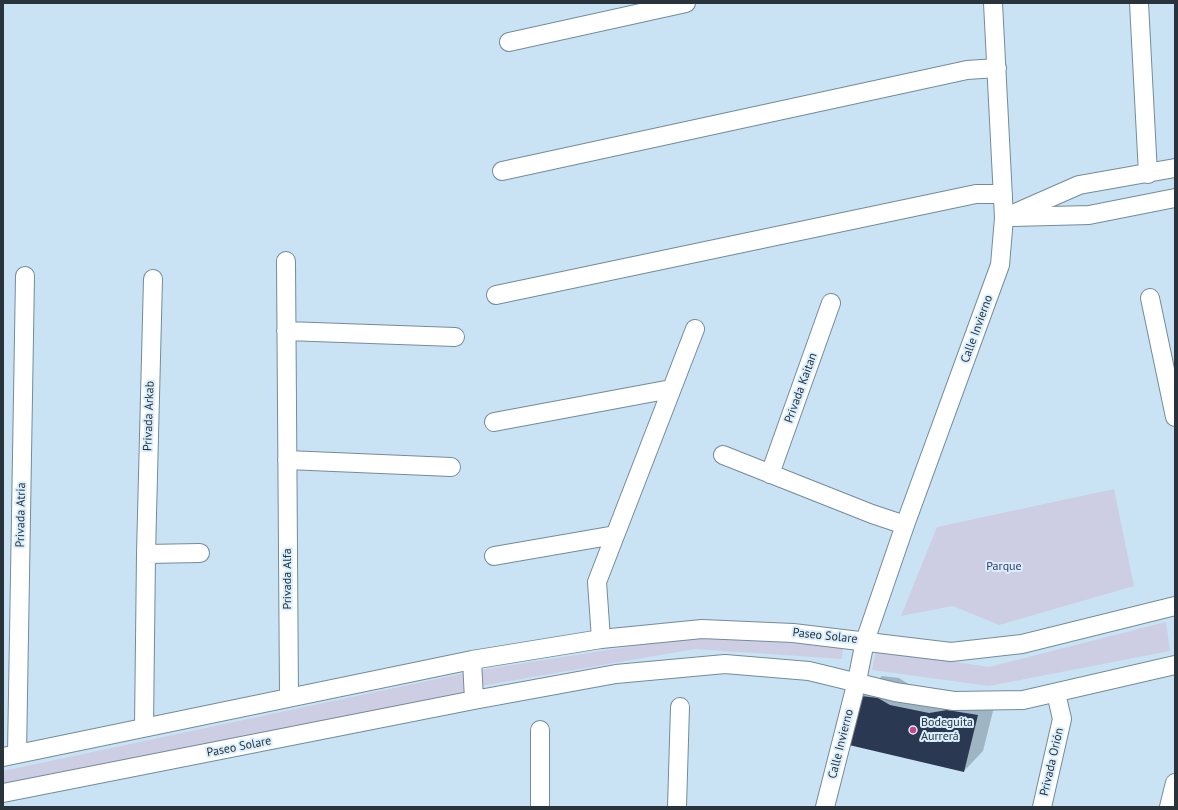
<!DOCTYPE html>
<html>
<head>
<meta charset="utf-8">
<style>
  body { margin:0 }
  #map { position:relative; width:1178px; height:810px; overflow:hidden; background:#c9e3f5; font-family:"PT Sans",sans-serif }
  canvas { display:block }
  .frame { position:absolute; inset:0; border:4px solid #29333b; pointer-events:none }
</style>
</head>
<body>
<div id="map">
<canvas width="1178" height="810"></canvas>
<div class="frame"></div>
</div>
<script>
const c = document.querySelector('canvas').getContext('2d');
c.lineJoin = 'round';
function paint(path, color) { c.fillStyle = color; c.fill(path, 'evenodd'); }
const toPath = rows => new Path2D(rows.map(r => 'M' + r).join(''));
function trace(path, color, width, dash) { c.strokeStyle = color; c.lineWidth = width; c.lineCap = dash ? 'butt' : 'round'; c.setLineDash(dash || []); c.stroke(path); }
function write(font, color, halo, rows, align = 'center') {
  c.font = font + ' "PT Sans",sans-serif'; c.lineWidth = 4; c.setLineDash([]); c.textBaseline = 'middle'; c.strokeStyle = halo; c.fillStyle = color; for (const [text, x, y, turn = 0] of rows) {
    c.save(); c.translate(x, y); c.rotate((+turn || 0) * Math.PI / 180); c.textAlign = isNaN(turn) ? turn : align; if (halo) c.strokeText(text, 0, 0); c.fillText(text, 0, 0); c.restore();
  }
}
paint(toPath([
  [1114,489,1134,586,999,625,953,606,901,616,937,527],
  [1166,622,1170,651,989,686,872,670,876,650,989,667],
  [691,637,843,646,842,659,695,649,481,686,480,670],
  [465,673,467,693,3,786,3,771]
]), '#cdcee4');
paint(toPath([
  [882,676,899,678,910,685,950,693,968,691,997,695,983,751,964,771,862,696]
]), '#0003');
paint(toPath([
  [861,696,878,698,890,705,929,713,947,710,978,715,964,772,849,745]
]), '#2b3851');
const minor = toPath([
  [1139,3,1148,174],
  [509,42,686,3],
  [502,171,967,70,997,68],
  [1013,217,1089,215,1175,198],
  [1004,218,1079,185,1175,168],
  [286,261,289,697],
  [496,295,976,194,1003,194],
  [1150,298,1175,417],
  [286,331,455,337],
  [494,422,671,389],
  [723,455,872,514,905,525],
  [287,460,451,467],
  [770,474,831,303],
  [146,554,200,553],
  [494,556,615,535],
  [601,639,597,582,695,329],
  [474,700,616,674,725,664,809,671,895,692,954,701,1023,700,1175,665],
  [144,727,146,554,153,279],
  [540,730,540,807],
  [17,754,25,276],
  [3,757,472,660,601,639,702,629,793,633,951,652,1022,644,1175,606],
  [3,793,474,700,472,660],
  [677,807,680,707],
  [825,807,857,681,865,641,905,525,1000,265,1004,218,993,3],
  [1042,807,1062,719,1056,693],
  [1169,807,1175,783]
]);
trace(minor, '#738b9c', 20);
trace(minor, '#fff', 18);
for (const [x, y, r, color] of [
  [913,730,4,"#ca4588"]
]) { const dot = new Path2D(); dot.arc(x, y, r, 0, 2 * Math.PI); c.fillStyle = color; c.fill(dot); trace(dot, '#daeffe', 1.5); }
write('12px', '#29333b', '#daeffe', [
  ["Calle Invierno",977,329,-70],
  ["Privada Kaitan",801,388,-70],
  ["Privada Arkab",149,416,-88],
  ["Privada Atria",21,515,-89],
  ["Privada Alfa",288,579,-90],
  ["Paseo Solare",825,636,6],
  ["Calle Invierno",841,744,-76],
  ["Paseo Solare",239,747,-11],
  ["Privada Orión",1052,762,-77]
]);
write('12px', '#3a3865', '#daeffe', [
  ["Parque",1004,567]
]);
write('12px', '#29333b', '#daeffe', [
  ["Bodeguita",921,723],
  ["Aurrerá",921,737]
], 'left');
</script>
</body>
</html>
